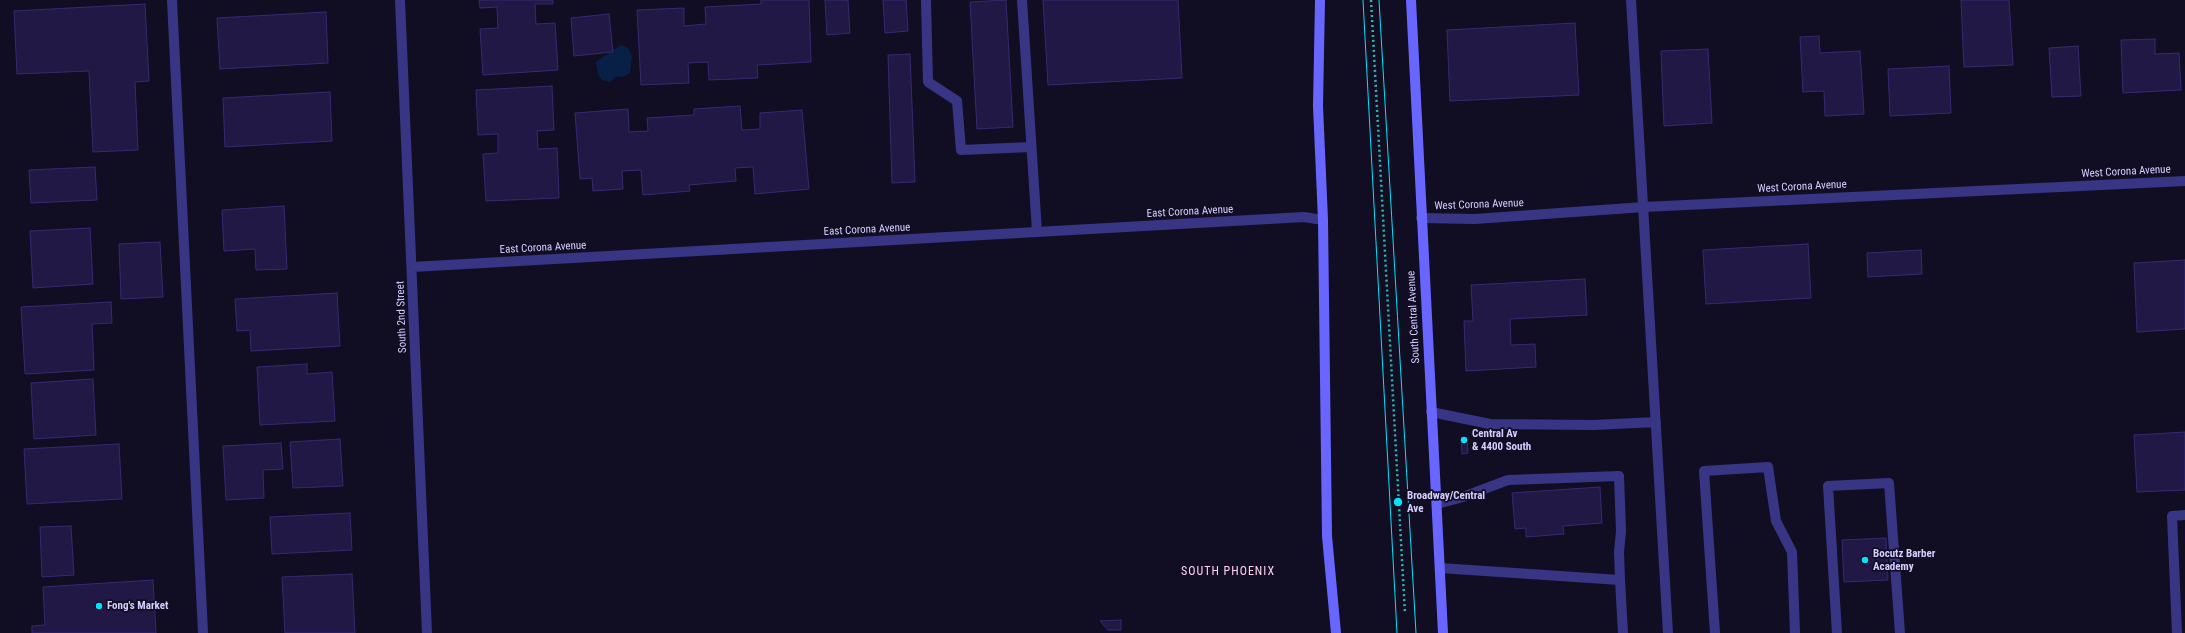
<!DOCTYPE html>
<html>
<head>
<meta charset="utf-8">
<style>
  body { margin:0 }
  canvas { display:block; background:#110d23 }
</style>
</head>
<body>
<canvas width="2185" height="633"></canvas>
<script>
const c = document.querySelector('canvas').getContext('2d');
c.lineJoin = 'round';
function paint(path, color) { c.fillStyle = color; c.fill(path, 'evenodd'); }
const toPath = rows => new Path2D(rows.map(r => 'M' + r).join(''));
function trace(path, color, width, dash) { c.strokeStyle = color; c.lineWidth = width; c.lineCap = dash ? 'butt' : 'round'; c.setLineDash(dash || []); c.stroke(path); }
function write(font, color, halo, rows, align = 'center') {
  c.font = font + ' "Roboto Condensed",sans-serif'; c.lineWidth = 3.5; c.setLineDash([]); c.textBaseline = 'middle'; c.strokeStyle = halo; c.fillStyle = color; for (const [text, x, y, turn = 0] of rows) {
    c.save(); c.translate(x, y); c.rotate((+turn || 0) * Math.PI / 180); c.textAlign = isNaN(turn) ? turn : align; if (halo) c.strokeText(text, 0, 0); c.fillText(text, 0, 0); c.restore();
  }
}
paint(toPath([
  [621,45,628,48,632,56,630,73,623,77,615,77,610,82,602,80,598,74,596,62]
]), '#092046');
const building = toPath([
  [479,0,553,0,553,4,535,4,536,24,555,23,558,70,483,75,480,29,498,28,497,7,480,8,479,0],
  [761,0,809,0,811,62,757,65,758,78,709,80,708,62,688,63,689,83,641,85,637,10,684,8,684,26,706,24,705,7,761,4,761,0],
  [825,0,848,0,850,33,827,35,825,0],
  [883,0,906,0,908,31,885,33,883,0],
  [1006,0,1013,127,977,129,970,2,1006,0],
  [1043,0,1178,0,1182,78,1048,85,1043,0],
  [1961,0,2009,0,2013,65,1964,67,1961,0],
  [145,4,149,81,135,82,138,150,93,152,89,71,17,74,14,11,145,4],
  [326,12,328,63,220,69,217,18,326,12],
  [609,14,613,52,574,56,571,18,609,14],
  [1575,23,1579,95,1450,101,1447,30,1575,23],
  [1819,36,1820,53,1860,51,1864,114,1825,116,1824,91,1803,92,1800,37,1819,36],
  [2155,39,2155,54,2179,53,2181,90,2123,93,2121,40,2155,39],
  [2078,46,2081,96,2052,97,2049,48,2078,46],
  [1708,49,1712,123,1664,126,1661,51,1708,49],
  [910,54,915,182,892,183,888,55,910,54],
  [1949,66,1951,113,1890,116,1888,69,1949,66],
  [552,86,554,130,537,131,538,149,557,148,559,198,486,201,483,154,498,153,498,134,478,135,476,90,552,86],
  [330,92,332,141,225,147,223,98,330,92],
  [740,106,742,130,760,129,760,113,802,110,809,189,755,194,753,167,735,168,736,181,689,185,690,191,643,195,641,170,622,171,623,189,593,191,592,178,580,179,575,113,628,109,629,132,648,131,647,118,694,115,694,109,740,106],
  [95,167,97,200,31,203,29,170,95,167],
  [284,206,287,269,256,270,255,249,224,251,222,210,284,206],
  [90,228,93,284,33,288,30,231,90,228],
  [160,242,163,297,121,299,119,244,160,242],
  [1808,244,1811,298,1706,304,1703,250,1808,244],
  [1921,250,1922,274,1868,277,1867,253,1921,250],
  [2185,260,2185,329,2137,332,2134,263,2185,260],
  [1585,279,1587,315,1510,319,1511,345,1535,344,1536,367,1466,371,1464,321,1473,321,1471,285,1585,279],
  [337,293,340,346,251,351,250,330,237,331,235,299,337,293],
  [111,302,112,323,92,324,94,370,25,374,21,307,111,302],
  [307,364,307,374,332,372,335,421,260,425,257,367,307,364],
  [93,379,96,435,34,439,31,383,93,379],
  [2185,432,2185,490,2137,492,2134,435,2185,432],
  [1461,437,1467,437,1468,453,1462,454,1461,437],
  [340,439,343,486,293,488,290,442,340,439],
  [281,443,283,469,263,470,264,498,226,500,223,446,281,443],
  [119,444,122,499,27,504,24,449,119,444],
  [1600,487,1602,523,1563,526,1564,534,1526,537,1526,528,1515,529,1512,493,1600,487],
  [350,513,352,550,272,554,270,517,350,513],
  [71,526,74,575,42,577,40,527,71,526],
  [1886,538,1888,580,1844,582,1842,540,1886,538],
  [352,574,355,633,285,633,282,577,352,574],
  [153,580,156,633,32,633,32,626,45,625,43,587,153,580],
  [1121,620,1121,630,1108,630,1100,621,1121,620]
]);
paint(building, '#211845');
trace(building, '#372972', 1);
trace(toPath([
  [1371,0,1405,614]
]), '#29b9af', 2.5, [2, 3]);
trace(toPath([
  [172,0,203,633],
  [926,0,928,82,957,101,961,150,1031,147],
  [1022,0,1037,232],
  [1631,0,1668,633],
  [1431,412,1490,424,1594,425,1656,422],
  [1437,504,1463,497,1508,480,1619,476,1621,531,1619,552,1620,580],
  [1440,568,1620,580,1623,633],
  [1715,633,1704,471,1768,467,1776,521,1792,552,1795,633],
  [1837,633,1828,486,1889,483,1900,633],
  [2177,633,2172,516,2185,515]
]), '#383684', 10);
trace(toPath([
  [400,0,427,633],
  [1421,218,1475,219,1644,207,2185,181],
  [412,267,1304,217,1323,220]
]), '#383684', 10);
trace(toPath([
  [1320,0,1318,106,1323,220,1327,536,1336,633],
  [1411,0,1443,633]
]), '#6966ff', 10);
trace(toPath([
  [1363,0,1397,633],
  [1379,0,1416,633]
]), '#00e3fa', 1);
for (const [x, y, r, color] of [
  [1464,440,4,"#00e3fa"],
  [1398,502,5,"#00e3fa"],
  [1865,560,4,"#00e3fa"],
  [99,606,4,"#00e3fa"]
]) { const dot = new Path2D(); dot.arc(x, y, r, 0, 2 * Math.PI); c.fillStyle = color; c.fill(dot); trace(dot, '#110d23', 1.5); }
write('11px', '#d4cfff', '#110d23', [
  ["West Corona Avenue",2126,172,-3],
  ["West Corona Avenue",1802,187,-3],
  ["West Corona Avenue",1479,205,-2],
  ["East Corona Avenue",1190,212,-3],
  ["East Corona Avenue",867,230,-3],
  ["East Corona Avenue",543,248,-3],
  ["South 2nd Street",402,317,-92],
  ["South Central Avenue",1414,317,-93]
]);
write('bold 11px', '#d4cfff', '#110d23', [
  ["Central Av",1472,434],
  ["& 4400 South",1472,447],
  ["Broadway/Central",1407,496],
  ["Ave",1407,509],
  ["Bocutz Barber",1873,554],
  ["Academy",1873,567],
  ["Fong's Market",107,606]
], 'left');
c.letterSpacing = '1px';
write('12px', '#ffd1ef', '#110d23', [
  ["SOUTH PHOENIX",1228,572]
]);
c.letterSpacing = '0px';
</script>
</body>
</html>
